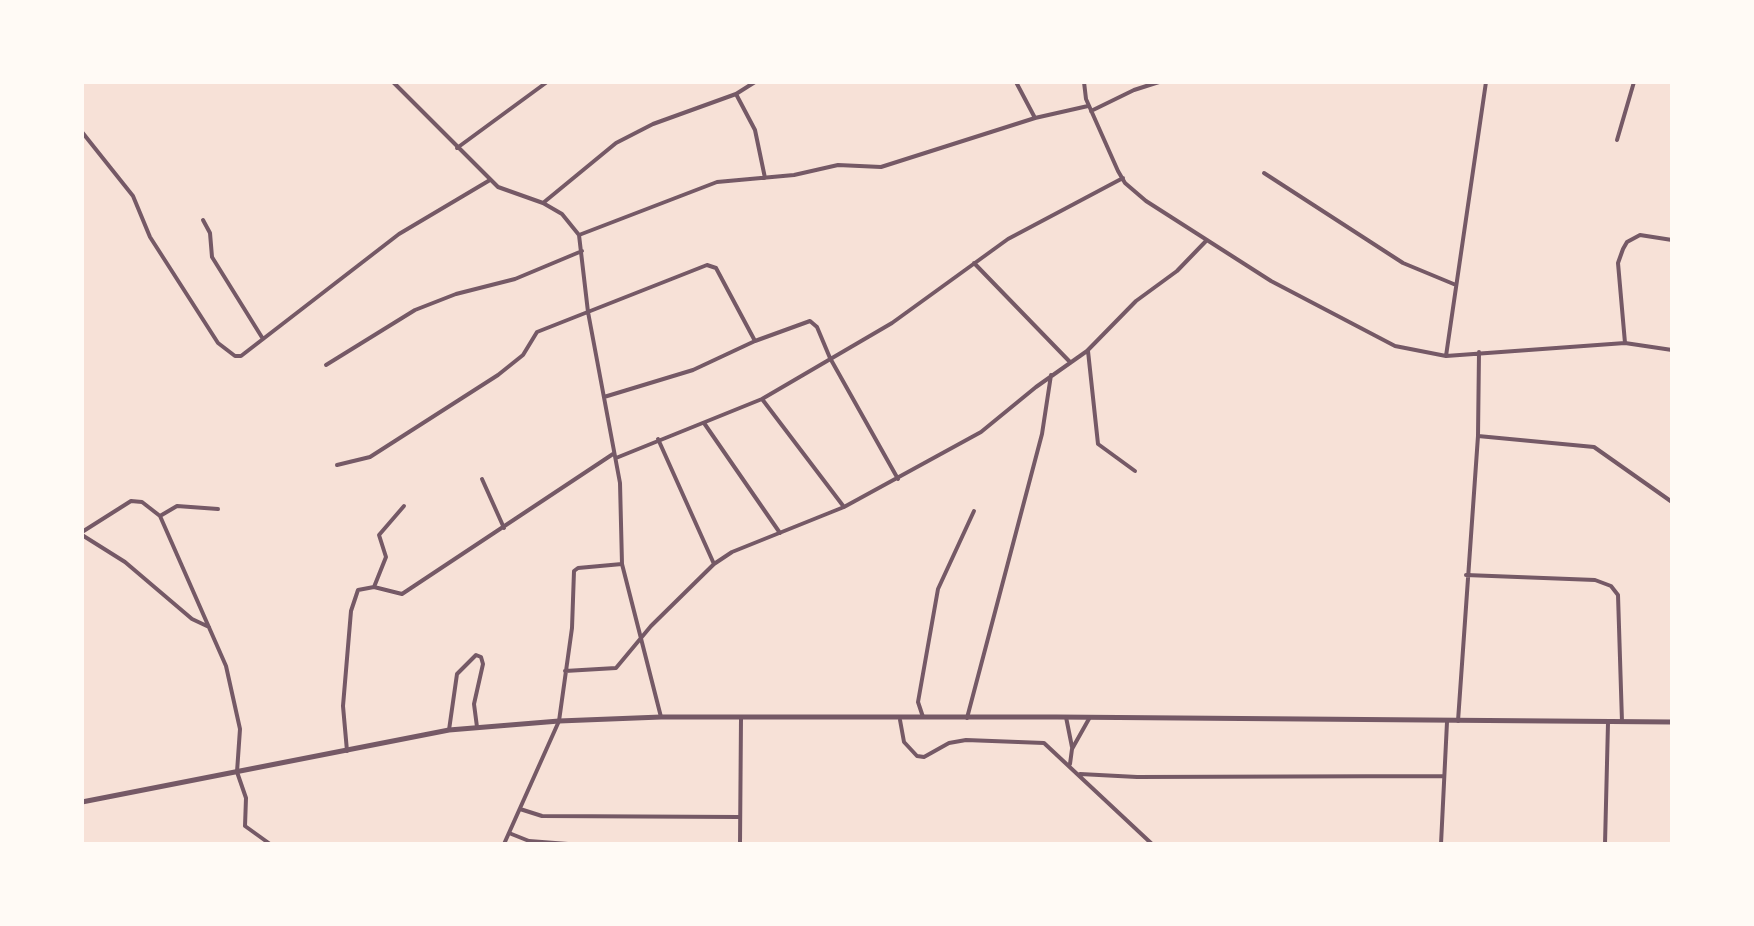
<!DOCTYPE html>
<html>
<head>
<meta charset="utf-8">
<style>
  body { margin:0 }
  #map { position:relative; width:1754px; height:926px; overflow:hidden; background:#f7e1d7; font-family:Roboto,sans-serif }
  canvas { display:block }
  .frame { position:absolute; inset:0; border:84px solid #fffaf5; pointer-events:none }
</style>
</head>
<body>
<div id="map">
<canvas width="1754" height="926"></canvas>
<div class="frame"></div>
</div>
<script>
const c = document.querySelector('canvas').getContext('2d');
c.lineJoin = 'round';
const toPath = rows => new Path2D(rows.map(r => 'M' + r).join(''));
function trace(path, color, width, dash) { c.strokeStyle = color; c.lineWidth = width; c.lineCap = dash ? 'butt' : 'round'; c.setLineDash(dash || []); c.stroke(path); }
trace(toPath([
  [393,82,498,187,543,203,562,214,579,235,588,312,620,483,622,564,661,717],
  [1016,82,1035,118],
  [1084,82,1086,99,1118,171,1125,183,1146,201,1271,281,1395,346,1446,356,1625,343,1672,350],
  [736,94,755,130,765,178],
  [1091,111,1134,90,1159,82],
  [82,132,133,196,150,237,218,343,235,356,241,356,399,234,490,180],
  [1617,140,1634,82],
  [457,148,547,82],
  [1264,173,1403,263,1456,285],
  [543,203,616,143,653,124,736,94,755,82],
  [203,220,210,233,212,257,263,339],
  [579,235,717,182,794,175,838,165,881,167,1035,118,1088,106],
  [974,263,1070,362],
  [1625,343,1618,263,1623,249,1627,242,1640,235,1672,240],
  [1088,351,1098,444,1135,471],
  [1446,356,1486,82],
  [326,365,415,310,456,294,515,279,582,251],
  [604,397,693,370,755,341,810,321,817,327,830,358,898,479],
  [762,399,844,507],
  [704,423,780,533],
  [1478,436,1594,447,1672,502],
  [658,439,714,564],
  [616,458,762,399,892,323,1008,239,1123,178],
  [337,465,370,457,498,375,523,355,537,332,707,265,716,268,755,341],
  [482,479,504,528],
  [160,516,177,506,218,509],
  [82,532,131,501,142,502,160,516,226,666,240,729,237,772,246,798,245,826,270,844],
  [82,535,125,562,192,619,209,627],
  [1466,575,1595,580,1611,586,1618,595,1622,722],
  [374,587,386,557,379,535,404,506],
  [565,671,616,668,651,626,714,564,732,552,844,507,981,432,1036,387,1087,351,1136,301,1177,271,1206,241],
  [923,717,918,702,938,589,974,511],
  [1066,717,1072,747],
  [967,718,1042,434,1051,375],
  [900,720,904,742,917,756,924,757,949,743,966,740,1044,743,1152,844],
  [1458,721,1478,436,1479,352],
  [449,730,457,674,476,655,481,657,483,664,474,704,477,727],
  [347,751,343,706,351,611,358,590,374,587,402,594,613,454],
  [1070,764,1072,749,1090,717],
  [1080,774,1137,777,1444,776],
  [520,809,542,816,739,817],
  [509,833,529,841,568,844],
  [504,844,559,721,572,628,574,571,578,568,622,564],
  [740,844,741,718],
  [1441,844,1447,722],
  [1605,844,1608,723]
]), '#755966', 4);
trace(toPath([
  [82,802,449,730,559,721,661,717,1057,717,1672,722]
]), '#755966', 5);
</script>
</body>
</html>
